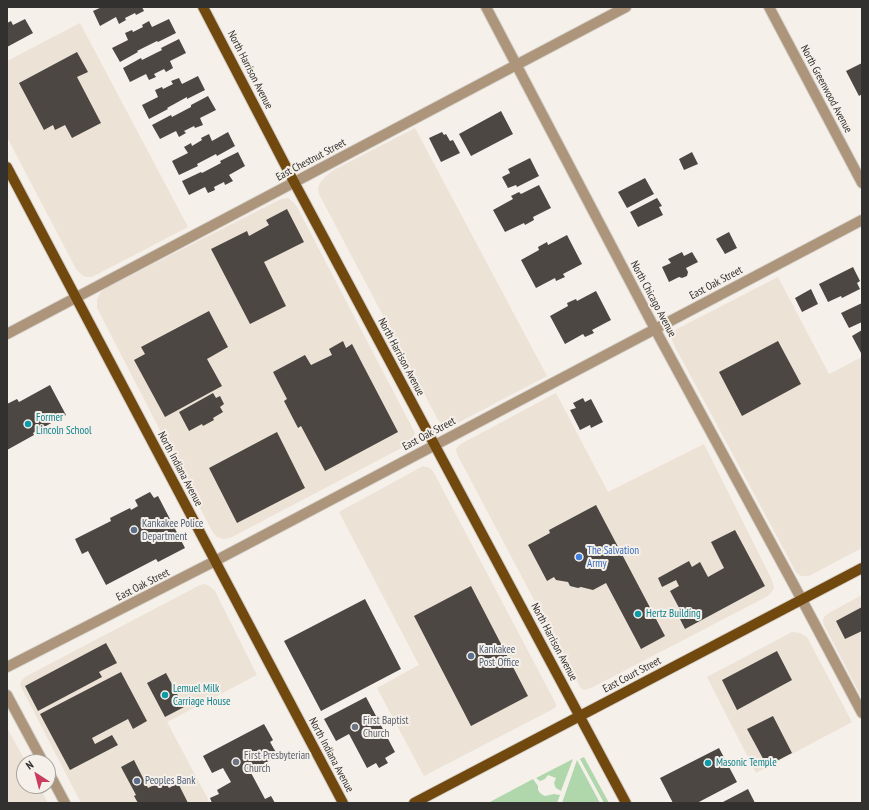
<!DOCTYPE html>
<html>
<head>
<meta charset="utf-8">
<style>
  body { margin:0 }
  #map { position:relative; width:869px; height:810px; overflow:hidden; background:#f6f0ea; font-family:"PT Sans Narrow",sans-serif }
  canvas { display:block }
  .frame { position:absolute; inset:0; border:8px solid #33312f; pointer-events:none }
  .north { position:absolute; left:16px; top:754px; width:40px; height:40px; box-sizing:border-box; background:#f6f0ea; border:1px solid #a8a49f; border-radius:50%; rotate:324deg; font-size:11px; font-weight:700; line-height:16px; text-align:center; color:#33312f }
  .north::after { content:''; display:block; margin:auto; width:14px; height:18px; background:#cb3c60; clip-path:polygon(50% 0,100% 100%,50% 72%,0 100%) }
</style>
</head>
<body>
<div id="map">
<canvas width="869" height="810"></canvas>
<div class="frame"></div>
<div class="north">N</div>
</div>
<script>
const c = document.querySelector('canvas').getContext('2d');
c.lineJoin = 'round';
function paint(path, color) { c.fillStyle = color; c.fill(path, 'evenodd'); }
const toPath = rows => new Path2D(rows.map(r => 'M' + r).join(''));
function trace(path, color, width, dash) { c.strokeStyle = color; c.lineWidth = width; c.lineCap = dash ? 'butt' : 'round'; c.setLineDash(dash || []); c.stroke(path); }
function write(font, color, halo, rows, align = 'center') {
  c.font = font + ' "PT Sans Narrow",sans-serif'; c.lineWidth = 4; c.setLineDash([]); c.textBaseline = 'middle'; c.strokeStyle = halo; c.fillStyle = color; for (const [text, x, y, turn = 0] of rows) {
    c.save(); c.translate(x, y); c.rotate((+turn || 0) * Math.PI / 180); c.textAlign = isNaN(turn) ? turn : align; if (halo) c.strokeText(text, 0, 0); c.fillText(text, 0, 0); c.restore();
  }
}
paint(toPath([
  [80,23,188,227,92,277,87,277,83,276,76,269,7,137,7,61],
  [415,128,547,376,454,425,448,426,442,424,438,420,319,194,318,188,320,183,325,177,332,171],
  [288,198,294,203,297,207,415,433,414,439,411,443,230,538,223,539,217,537,212,531,97,308,97,300,100,293,106,288,281,199],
  [778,277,829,374,862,357,862,548,809,576,801,576,796,572,674,345,670,335,673,331],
  [556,393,608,492,704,444,772,580,774,588,770,594,766,597,593,687,585,690,582,689,580,687,457,454,456,449,459,445],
  [423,466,430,468,433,471,556,704,556,707,553,709,424,776,377,688,419,665,339,512],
  [205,584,209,586,215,591,257,675,167,722,210,803,81,803,21,687,20,684,22,680,25,677,200,585],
  [862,595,862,698,824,625,823,621,824,617,829,613],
  [792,632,800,633,807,637,852,722,756,773,707,677],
  [7,728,26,762,24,762,24,786,39,786,48,803,7,803]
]), '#ece2d6');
paint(toPath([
  [584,757,609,803,604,803,580,759],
  [573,759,561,791,556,788,555,786,554,783,556,778,548,775,545,779,540,781,536,778],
  [577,760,600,803,562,803],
  [533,779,538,786,538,790,540,793,543,795,545,796,554,794,560,795,557,803,488,803]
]), '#afd7ab');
paint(toPath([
  [102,7,142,7,144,11,136,15,135,13,125,18,126,20,119,24,116,17,100,26,93,11],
  [25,19,33,33,7,47,7,23,11,21,13,25],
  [169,19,176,33,158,42,157,41,137,51,138,52,120,62,112,48,128,40,125,33,132,30,133,32,143,27,142,25,149,21,152,27],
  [179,39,186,53,170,61,173,68,166,72,164,69,154,74,156,77,149,80,146,74,130,82,123,68,141,58,142,60,162,50,161,48],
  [77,52,88,72,77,77,101,123,72,138,65,125,55,130,53,125,44,130,19,83],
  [862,63,862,94,859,96,846,71],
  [198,76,205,90,187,99,187,97,167,108,168,109,149,119,142,105,158,97,155,90,162,87,163,89,173,84,171,81,179,78,182,84],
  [208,96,216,110,200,118,203,125,195,128,194,126,184,131,186,133,179,137,176,131,160,139,152,125,171,115,172,117,191,107,191,105],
  [501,111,513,134,471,156,459,134],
  [228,132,235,146,217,156,216,154,197,164,198,166,179,175,172,161,188,153,184,147,191,143,192,146,202,140,201,138,209,134,212,141],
  [442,132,444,135,446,134,450,141,453,140,460,153,441,162,429,138],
  [238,152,245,166,229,175,233,181,225,185,224,182,214,187,215,190,208,193,205,187,189,195,182,181,201,172,202,173,221,163,220,161],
  [692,152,698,164,684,170,679,159],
  [530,158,539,176,517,187,516,185,508,188,502,177,510,173,508,169],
  [645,178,654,194,627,208,618,192],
  [539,185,551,208,533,217,534,220,525,225,524,223,505,232,493,210,513,199,511,196,519,192,521,194],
  [657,198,662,206,659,207,663,215,638,227,630,212],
  [287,209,304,242,264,262,286,306,250,324,211,249,247,231,249,236,269,225,266,220],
  [729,232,737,248,725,254,716,239],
  [567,235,582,264,563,274,565,277,556,281,555,278,536,288,521,260,539,250,538,247,547,242,548,245],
  [682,252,684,256,692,252,698,262,686,268,688,272,687,276,682,278,679,277,669,282,662,267,671,263,668,259],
  [853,267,860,281,857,283,860,289,842,298,841,296,828,302,819,284],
  [811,289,818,304,802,312,795,298],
  [596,291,611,320,592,330,594,333,585,337,583,334,565,344,550,316,568,306,567,303,576,299,577,301],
  [862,303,862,322,849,328,841,313],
  [209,311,228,347,207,359,222,386,165,417,134,360,145,354,141,347],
  [862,330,862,353,861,353,852,336],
  [343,341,346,348,352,344,398,432,325,471,301,426,298,428,284,401,287,399,273,372,305,355,311,365,332,355,329,349],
  [778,341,801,384,742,416,719,372],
  [50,385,66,415,33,433,34,435,7,450,7,404,17,399,19,402],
  [213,393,216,398,220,396,224,404,220,407,223,412,213,418,214,420,203,426,202,424,189,431,179,412],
  [583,398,585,402,591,399,603,422,591,428,590,425,580,430,570,410,576,408,573,403],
  [277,432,305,488,237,523,209,468],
  [150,492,154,498,158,496,185,548,158,562,156,559,106,585,88,551,82,554,75,539,111,521,110,518,130,508,131,510,138,506,135,500],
  [596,505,665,636,641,649,606,583,593,590,581,587,578,588,570,586,568,582,556,580,554,577,547,581,528,545,550,533,549,530],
  [735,530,765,586,685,629,680,619,684,617,670,591,679,586,676,580,662,587,658,578,689,561,692,567,700,562,708,577,724,568,711,542],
  [471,586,528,696,471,726,414,616],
  [365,599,401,669,321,711,284,641],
  [862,607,862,631,845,639,836,621],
  [106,643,117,663,99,672,102,677,38,711,25,686],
  [777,651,792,680,737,710,722,680],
  [121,672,147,721,133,729,128,719,92,738,95,744,112,735,118,745,70,770,40,714],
  [166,673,184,707,165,717,147,683],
  [366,697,395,752,385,758,388,763,379,768,376,763,367,768,349,734,336,741,324,719],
  [773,716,792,753,767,766,747,729],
  [264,724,273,740,270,742,278,756,250,771,265,799,271,796,275,803,212,803,210,798,219,794,217,790,231,782,223,768,212,773,203,756],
  [719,748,737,782,697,803,673,803,660,778],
  [134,760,148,788,164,780,169,788,178,783,188,803,138,803,134,796,136,795,121,767],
  [748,789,755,803,721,803]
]), '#4c4743');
const minor = toPath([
  [486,7,655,329,802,600,862,713],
  [7,334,626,7],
  [7,667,215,561,862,220],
  [7,695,43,762],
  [48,771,65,803]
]);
const tertiary = toPath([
  [769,7,862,183]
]);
const primary = toPath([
  [203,7,294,182,626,803],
  [7,167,343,803],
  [414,803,862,568]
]);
trace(minor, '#d3cec8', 12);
trace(tertiary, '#d3cec8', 12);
trace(primary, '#d3cec8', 12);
trace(minor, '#ac957a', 10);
trace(tertiary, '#ac957a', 10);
trace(primary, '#71480e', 10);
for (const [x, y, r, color] of [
  [28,424,4,"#0f9aa8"],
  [134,530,4,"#5c6f8a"],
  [579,557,4,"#3f7fe0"],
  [638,614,4,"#0f9aa8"],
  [471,656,4,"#5c6f8a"],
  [165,695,4,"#0f9aa8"],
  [355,727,4,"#6b7280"],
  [236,762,4,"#6b7280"],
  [708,763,4,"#0f9aa8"],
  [137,781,4,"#5c6f8a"]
]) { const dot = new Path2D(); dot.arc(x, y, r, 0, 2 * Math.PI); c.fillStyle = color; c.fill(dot); trace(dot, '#f6f0ea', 1.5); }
write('11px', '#33312f', '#f6f0ea', [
  ["North Harrison Avenue",250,70,63],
  ["North Greenwood Avenue",826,89,62],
  ["East Chestnut Street",311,160,-28],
  ["East Oak Street",716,283,-28],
  ["North Chicago Avenue",653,299,62],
  ["North Harrison Avenue",401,357,62],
  ["East Oak Street",429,434,-28],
  ["North Indiana Avenue",180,469,62],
  ["East Oak Street",143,585,-27],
  ["North Harrison Avenue",554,642,62],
  ["East Court Street",632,675,-28],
  ["North Indiana Avenue",331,755,62]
]);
write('11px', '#0d838f', '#f6f0ea', [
  ["Former",36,418],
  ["Lincoln School",36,431],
  ["Hertz Building",646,614],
  ["Lemuel Milk",173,689],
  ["Carriage House",173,702],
  ["Masonic Temple",716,763]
], 'left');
write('11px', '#4e5e75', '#f6f0ea', [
  ["Kankakee Police",142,524],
  ["Department",142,537],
  ["Kankakee",479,650],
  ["Post Office",479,663],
  ["Peoples Bank",145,781]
], 'left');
write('11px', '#366cbe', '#f6f0ea', [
  ["The Salvation",587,551],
  ["Army",587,564]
], 'left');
write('11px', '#5b616d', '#f6f0ea', [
  ["First Baptist",363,721],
  ["Church",363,734],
  ["First Presbyterian",244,756],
  ["Church",244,769]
], 'left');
</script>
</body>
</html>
